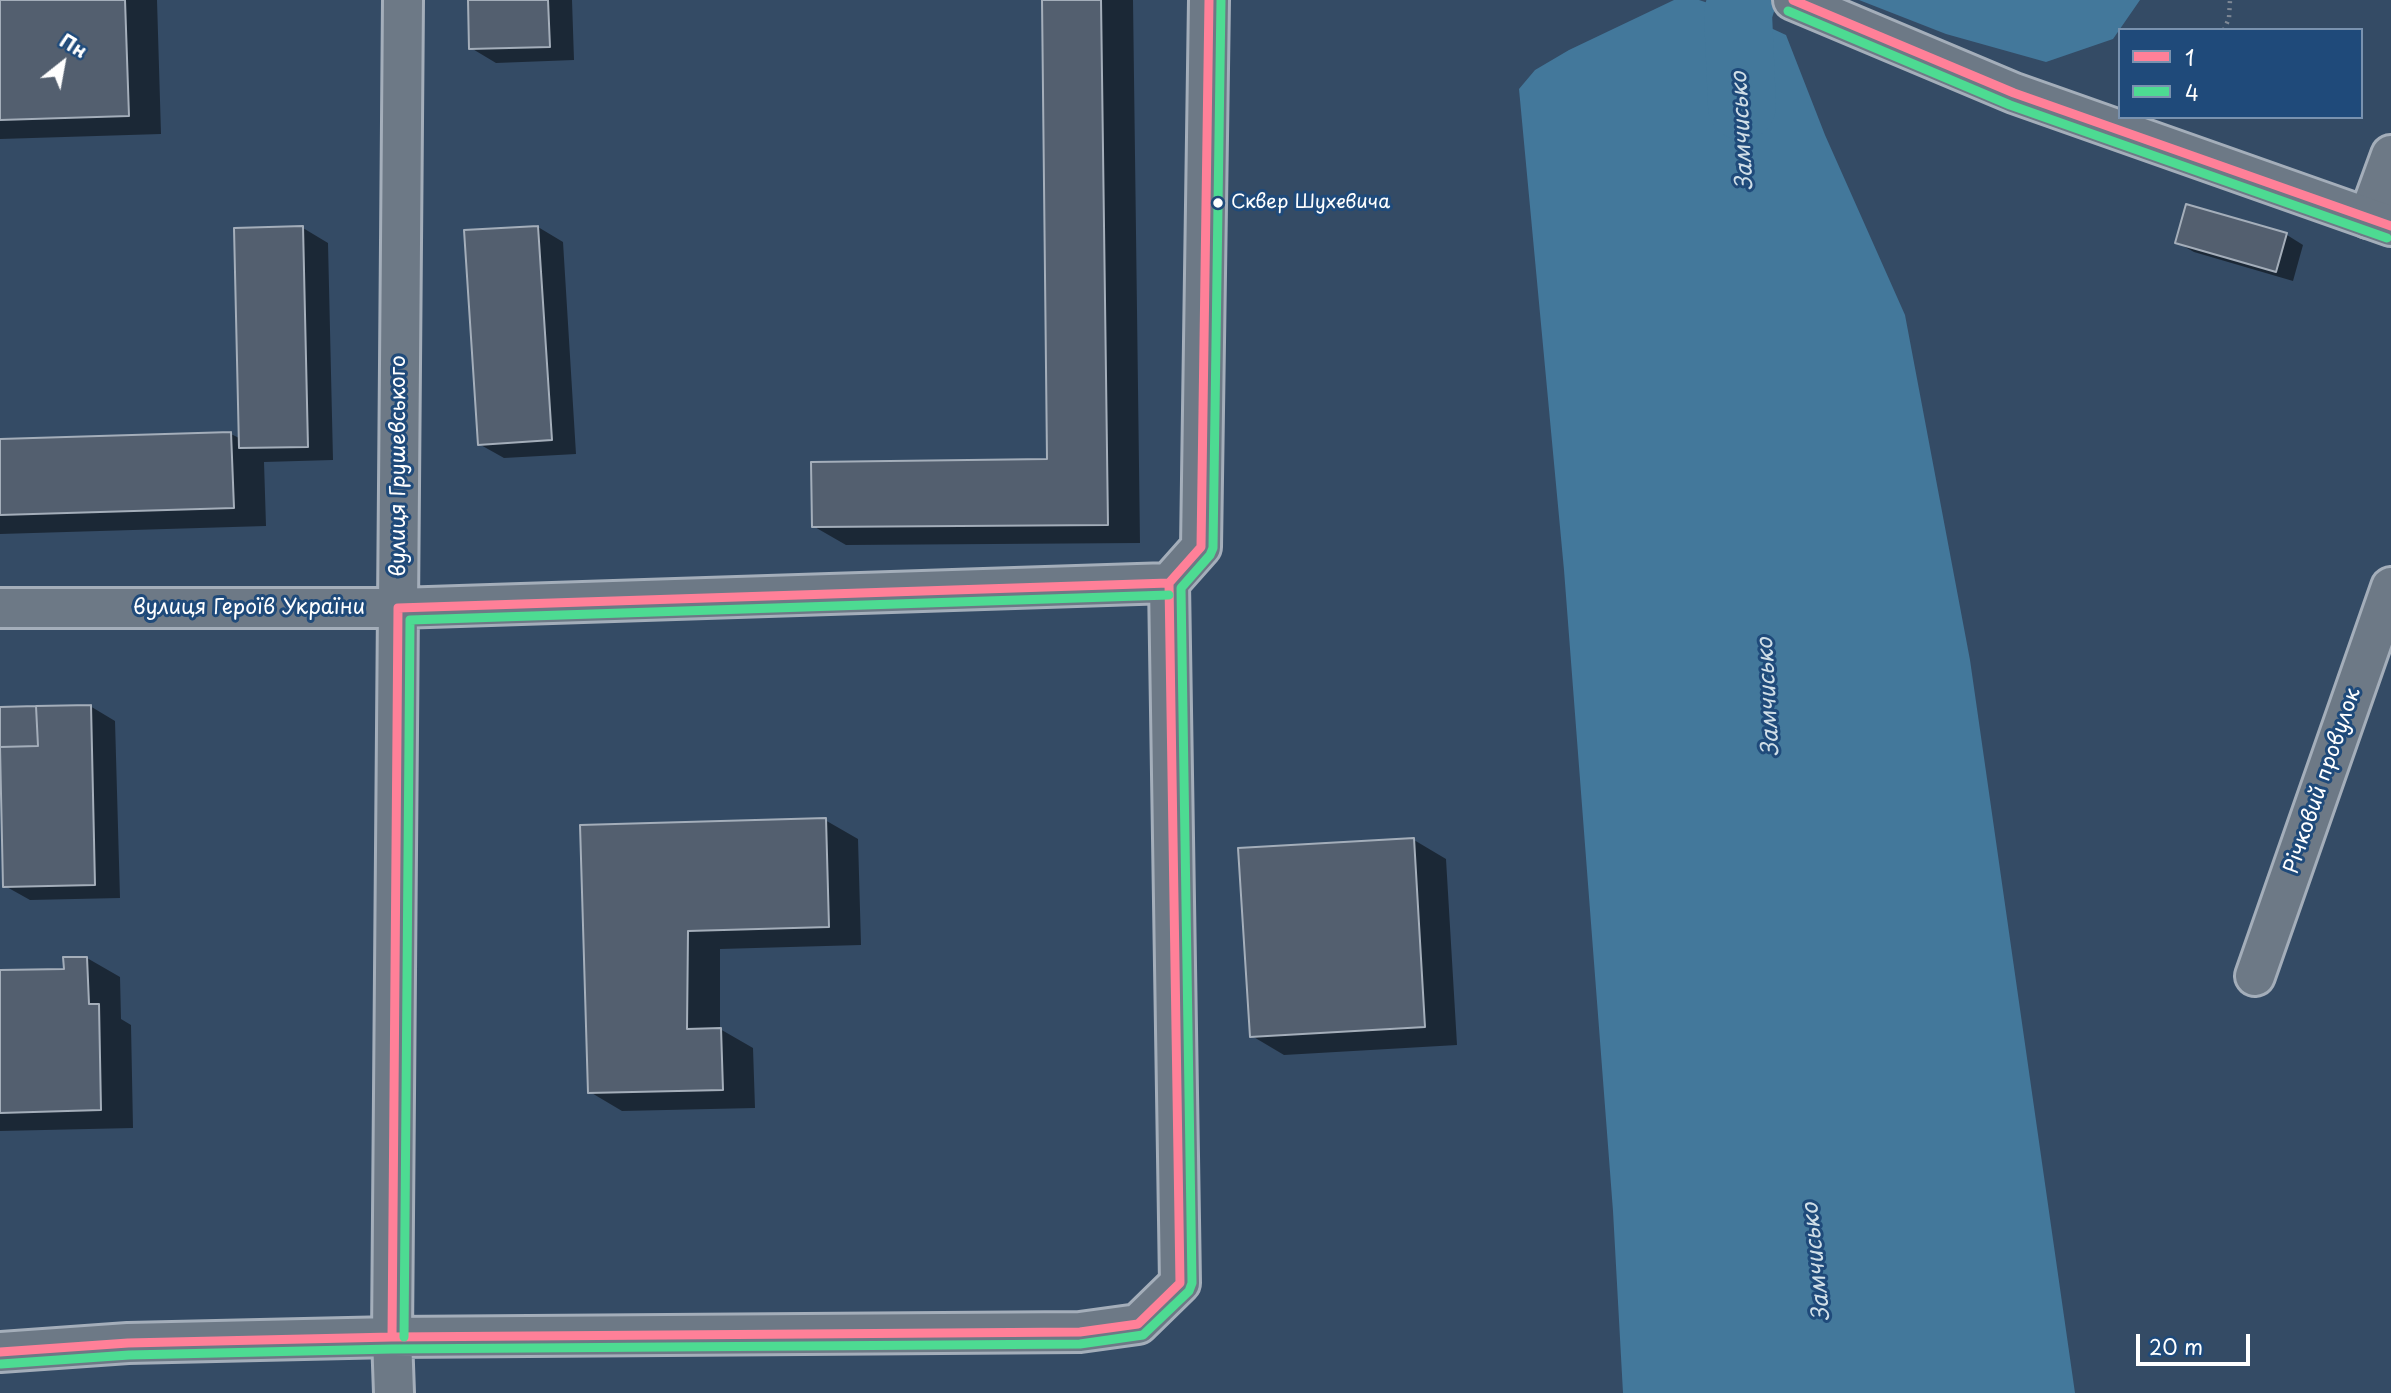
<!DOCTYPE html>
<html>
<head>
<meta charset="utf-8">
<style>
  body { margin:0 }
  #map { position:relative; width:2391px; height:1393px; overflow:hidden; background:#344b65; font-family:"Playpen Sans",sans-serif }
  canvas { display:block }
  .legend { position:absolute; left:2118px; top:28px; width:245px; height:91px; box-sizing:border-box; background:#1f4a7a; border:2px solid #7992af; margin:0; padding:9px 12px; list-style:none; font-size:21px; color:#fff }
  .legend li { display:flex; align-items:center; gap:14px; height:35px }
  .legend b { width:35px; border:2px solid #7992af }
  .north { position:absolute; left:28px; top:28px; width:70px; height:70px; -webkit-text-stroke:5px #1f4a7a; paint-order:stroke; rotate:31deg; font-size:19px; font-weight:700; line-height:28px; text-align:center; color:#fff }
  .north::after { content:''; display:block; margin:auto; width:24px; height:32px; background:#fff; clip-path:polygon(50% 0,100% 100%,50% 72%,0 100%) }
  .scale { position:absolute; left:2136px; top:1334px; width:114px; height:32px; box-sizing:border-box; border:4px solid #fff; border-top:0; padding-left:9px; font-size:21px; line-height:24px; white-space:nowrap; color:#fff; -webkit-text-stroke:5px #1f4a7a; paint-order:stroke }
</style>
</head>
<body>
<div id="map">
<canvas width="2391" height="1393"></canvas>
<ul class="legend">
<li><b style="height:9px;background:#ff8098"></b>1</li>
<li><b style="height:9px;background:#4ddb92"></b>4</li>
</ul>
<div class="north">Пн</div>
<div class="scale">20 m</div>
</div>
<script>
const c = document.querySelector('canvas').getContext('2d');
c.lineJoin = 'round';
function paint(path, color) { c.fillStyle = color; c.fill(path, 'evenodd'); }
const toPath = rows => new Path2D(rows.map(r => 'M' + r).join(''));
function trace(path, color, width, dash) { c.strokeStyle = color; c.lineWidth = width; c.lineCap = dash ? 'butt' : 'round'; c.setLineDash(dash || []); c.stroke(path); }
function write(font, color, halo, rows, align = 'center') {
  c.font = font + ' "Playpen Sans",sans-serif'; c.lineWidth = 6; c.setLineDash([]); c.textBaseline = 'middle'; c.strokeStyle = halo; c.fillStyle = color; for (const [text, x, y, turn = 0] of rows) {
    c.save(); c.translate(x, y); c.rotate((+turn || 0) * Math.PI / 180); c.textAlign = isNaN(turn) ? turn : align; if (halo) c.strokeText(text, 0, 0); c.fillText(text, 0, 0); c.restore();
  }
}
paint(toPath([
  [1674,0,1699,0,1738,13,1786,35,1825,135,1905,315,1970,660,2075,1393,1623,1393,1613,1211,1564,570,1519,89,1535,70,1569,50],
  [1859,0,2140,0,2113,39,2046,62,1946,34]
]), '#43789b');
paint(toPath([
  [0,0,157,0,161,134,0,139],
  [469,0,572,0,574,60,496,63,471,48],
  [1043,0,1133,0,1140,543,846,545,813,526,1049,461],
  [2188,207,2287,235,2303,245,2293,281,2194,252,2178,243],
  [538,227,563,242,576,454,504,458,479,444],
  [303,228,328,243,333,460,264,462,266,526,0,534,0,441,231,434,241,439],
  [90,706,115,721,120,898,30,900,5,886,0,709],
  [825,820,858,839,861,945,720,949,720,1029,753,1048,755,1108,622,1111,590,1092,582,826],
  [1414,840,1446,859,1457,1045,1284,1055,1252,1036],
  [87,958,120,977,121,1019,131,1025,133,1128,0,1131,0,972,66,971]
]), '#0007');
trace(toPath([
  [1742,106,1738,13,1742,0]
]), '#43789b', 68);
const building = toPath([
  [0,0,125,0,129,116,0,120,0,0],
  [468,0,548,0,550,47,469,49,468,0],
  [1042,0,1101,0,1108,525,812,527,811,462,1047,459,1042,0],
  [2186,204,2287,233,2276,272,2175,243,2186,204],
  [303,226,308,447,239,448,234,228,303,226],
  [538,226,552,440,478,445,464,230,538,226],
  [231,432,234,508,0,515,0,439,231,432],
  [91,705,95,885,3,887,0,747,38,746,36,706,91,705],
  [36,706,38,746,0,747,0,707,36,706],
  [826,818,829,927,688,931,687,1029,721,1028,723,1090,588,1093,580,825,826,818],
  [1414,838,1425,1027,1250,1037,1238,848,1414,838],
  [63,957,87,957,89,1004,99,1004,101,1110,0,1113,0,970,64,969,63,957]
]);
paint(building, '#535f6f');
trace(building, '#a4aeba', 2);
const minor = toPath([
  [2368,218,2391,155],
  [0,608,398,608,1169,583],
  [2255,976,2391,587],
  [0,1352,128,1343,392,1337,1080,1332,1138,1324,1180,1283,1169,583,1201,547,1209,0],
  [394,1393,392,1337,403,0]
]);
const major = toPath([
  [1793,0,2014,93,2391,226]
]);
trace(minor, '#a4aeba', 44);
trace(major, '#a4aeba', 44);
trace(toPath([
  [2224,30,2229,18,2230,0]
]), '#7e8895', 4.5, [2, 5]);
trace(minor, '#6d7986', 38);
trace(major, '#6d7986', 38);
trace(toPath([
  [1793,0,2014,93,2391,226],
  [392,1337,398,608,1169,583],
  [0,1352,128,1343,392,1337,1080,1332,1138,1324,1180,1283,1169,583,1201,547,1209,0]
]), '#ff8098', 9);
trace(toPath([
  [1788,11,2010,105,2387,238],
  [404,1337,410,620,1169,595],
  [1,1364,129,1355,392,1349,1080,1344,1143,1335,1189,1291,1192,1283,1181,588,1210,555,1213,548,1221,0]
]), '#4ddb92', 9);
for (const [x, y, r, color] of [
  [1218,203,6,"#fff"]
]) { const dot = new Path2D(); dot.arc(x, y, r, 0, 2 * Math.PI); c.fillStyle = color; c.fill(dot); trace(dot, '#1f4a7a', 2.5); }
write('19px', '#fff', '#1f4a7a', [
  ["Сквер Шухевича",1231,203]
], 'left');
write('21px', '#fff', '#1f4a7a', [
  ["вулиця Грушевського",399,466,-90],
  ["вулиця Героїв України",249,608],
  ["Річковий провулок",2323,781,-71]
]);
write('italic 23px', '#d0dee7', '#1f4a7a', [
  ["Замчисько",1743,131,-93],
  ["Замчисько",1769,697,-93],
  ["Замчисько",1817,1262,-96]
]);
</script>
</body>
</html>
